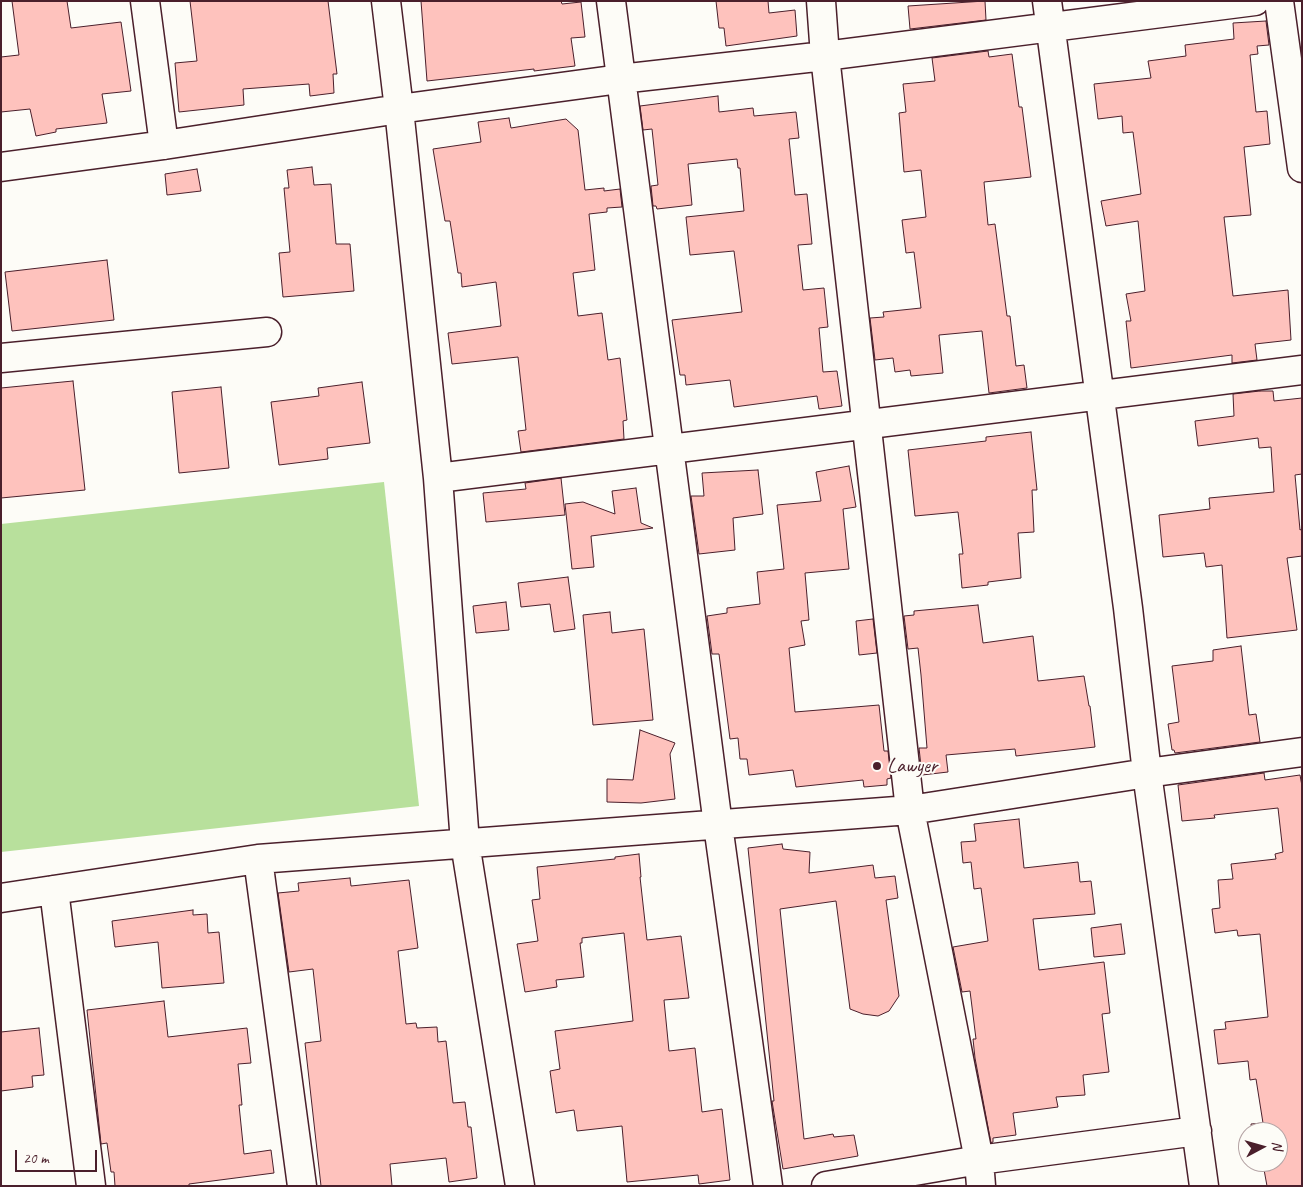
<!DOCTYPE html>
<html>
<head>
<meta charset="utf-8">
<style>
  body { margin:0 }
  #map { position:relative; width:1303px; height:1187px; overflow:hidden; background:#fdfcf7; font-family:Caveat,sans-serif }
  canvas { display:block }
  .frame { position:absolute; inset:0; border:2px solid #4a1f2b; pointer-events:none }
  .north { position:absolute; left:1238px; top:1122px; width:50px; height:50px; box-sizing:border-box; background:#fdfcf7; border:1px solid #b5a4a5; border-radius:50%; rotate:84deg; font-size:14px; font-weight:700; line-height:20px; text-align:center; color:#4a1f2b }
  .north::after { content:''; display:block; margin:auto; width:18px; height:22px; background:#4a1f2b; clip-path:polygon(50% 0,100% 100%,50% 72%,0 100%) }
  .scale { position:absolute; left:15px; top:1150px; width:82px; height:22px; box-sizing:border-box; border:2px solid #4a1f2b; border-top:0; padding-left:6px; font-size:15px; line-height:18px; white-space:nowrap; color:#4a1f2b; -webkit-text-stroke:4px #fdfcf7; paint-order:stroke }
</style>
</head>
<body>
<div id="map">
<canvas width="1303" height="1187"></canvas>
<div class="frame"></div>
<div class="north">N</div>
<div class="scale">20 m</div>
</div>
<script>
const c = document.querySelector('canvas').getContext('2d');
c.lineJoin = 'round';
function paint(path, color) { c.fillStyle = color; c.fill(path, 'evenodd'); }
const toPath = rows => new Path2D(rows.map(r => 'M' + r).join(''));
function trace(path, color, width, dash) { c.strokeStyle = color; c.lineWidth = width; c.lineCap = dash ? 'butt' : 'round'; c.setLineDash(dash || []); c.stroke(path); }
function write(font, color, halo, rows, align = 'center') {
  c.font = font + ' Caveat,sans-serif'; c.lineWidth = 4; c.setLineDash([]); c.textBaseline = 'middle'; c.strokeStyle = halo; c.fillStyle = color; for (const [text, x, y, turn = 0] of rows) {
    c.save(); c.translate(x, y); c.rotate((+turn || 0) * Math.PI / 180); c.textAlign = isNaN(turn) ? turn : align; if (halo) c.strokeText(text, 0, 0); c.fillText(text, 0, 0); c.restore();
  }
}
paint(toPath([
  [384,482,419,806,1,852,1,524]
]), '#b8e09c');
const building = toPath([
  [12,1,67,1,71,28,121,22,131,91,102,94,107,123,56,129,56,132,36,136,30,109,1,112,1,57,19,55,12,1],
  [190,1,328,1,337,74,333,74,334,93,310,96,309,84,243,89,244,105,179,112,175,63,197,61,190,1],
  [421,1,561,1,562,4,581,2,585,37,571,38,575,66,534,71,534,69,427,81,421,1],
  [716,1,768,1,769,13,795,10,797,36,726,46,724,28,719,28,716,1],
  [985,1,986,20,910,29,908,6,985,1],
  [1266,21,1269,45,1257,46,1258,54,1250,55,1256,112,1267,111,1270,144,1244,147,1251,215,1224,217,1233,296,1288,290,1291,340,1255,344,1257,360,1232,363,1232,355,1131,368,1126,321,1131,321,1126,294,1145,291,1138,221,1106,226,1101,201,1141,194,1133,132,1123,133,1122,116,1098,119,1094,84,1151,78,1148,61,1186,56,1185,45,1234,39,1233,23,1266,21],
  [988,51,989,57,1012,54,1019,107,1022,107,1031,177,984,182,988,225,995,224,1007,316,1010,316,1016,366,1024,365,1027,388,989,393,982,331,939,335,943,373,911,376,910,370,895,372,893,358,875,360,870,318,884,317,883,312,921,308,914,252,906,253,902,220,926,217,921,170,904,172,899,113,906,112,903,84,935,81,932,58,988,51],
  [718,96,719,112,753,108,754,116,796,112,799,138,789,139,795,195,807,194,812,244,798,245,803,290,824,288,828,327,819,328,823,372,837,371,842,406,819,409,817,396,734,407,730,380,686,385,685,375,680,375,672,320,742,312,734,251,690,255,686,217,744,211,740,168,738,168,737,159,688,164,692,205,657,209,656,206,653,206,651,186,658,185,652,129,643,130,640,106,718,96],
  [509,118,511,128,566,119,578,130,585,190,604,188,604,191,620,189,622,207,607,208,607,212,589,214,595,270,573,273,578,316,602,313,608,360,620,358,627,420,623,421,624,439,521,452,518,431,526,430,518,357,452,364,448,333,501,326,496,282,462,287,461,273,458,273,450,221,445,221,433,149,481,142,478,122,509,118],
  [312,167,314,185,331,184,336,244,350,244,354,291,283,297,279,253,290,252,284,188,289,188,287,170,312,167],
  [197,169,201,191,167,195,165,174,197,169],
  [107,260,114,320,12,331,5,272,107,260],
  [73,381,85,490,1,498,1,388,73,381],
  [362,382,370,443,327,448,328,459,279,465,271,402,319,396,318,388,362,382],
  [221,387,229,468,179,473,172,392,221,387],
  [1260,391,1273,391,1274,401,1302,398,1302,474,1295,475,1300,530,1302,529,1302,556,1287,558,1297,630,1227,638,1222,565,1206,567,1204,553,1163,557,1159,515,1210,509,1209,498,1274,492,1271,447,1259,448,1258,438,1198,446,1195,421,1234,416,1233,394,1260,391],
  [1031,432,1037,490,1032,490,1034,532,1018,533,1021,578,988,582,988,585,962,588,959,554,963,554,958,512,915,516,908,450,986,441,986,437,1031,432],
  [849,466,856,507,843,509,849,569,805,573,809,620,801,621,805,645,789,648,795,712,879,705,884,751,888,751,891,778,887,779,887,785,864,787,863,780,796,787,793,770,749,775,747,759,740,759,738,738,730,739,719,654,712,654,707,616,727,613,727,608,760,604,757,572,784,569,777,505,821,501,816,472,849,466],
  [758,470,763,514,733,518,735,550,699,554,691,496,704,496,702,473,758,470],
  [561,478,565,515,486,522,483,493,526,489,525,483,561,478],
  [636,488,641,523,653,528,591,536,594,567,572,569,565,504,583,502,615,514,612,491,636,488],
  [568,577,575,629,554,632,550,604,521,607,518,583,568,577],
  [506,602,509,630,476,633,473,606,506,602],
  [978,605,983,643,1033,636,1038,681,1084,676,1089,706,1090,706,1095,747,1016,756,1015,749,946,755,948,772,922,775,919,748,927,748,921,675,918,648,908,649,904,616,914,615,914,611,978,605],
  [610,612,612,633,644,629,653,720,593,725,583,615,610,612],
  [873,619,877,653,859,655,856,621,873,619],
  [1241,646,1249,715,1256,714,1260,742,1175,753,1174,750,1172,750,1168,724,1179,722,1172,666,1213,661,1213,650,1241,646],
  [640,730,675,743,670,754,675,799,641,803,607,802,607,779,633,780,640,730],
  [1264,773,1265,780,1300,775,1302,786,1302,1186,1267,1186,1263,1164,1256,1165,1256,1162,1278,1162,1278,1132,1252,1132,1251,1124,1263,1123,1256,1079,1250,1080,1248,1061,1218,1064,1214,1030,1226,1029,1225,1022,1268,1017,1260,934,1238,936,1237,930,1215,933,1212,909,1220,908,1218,880,1233,879,1231,864,1276,859,1275,854,1283,852,1278,808,1214,815,1215,818,1182,821,1178,785,1264,773],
  [1019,819,1024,868,1078,862,1080,882,1091,881,1095,914,1033,919,1039,970,1104,962,1110,1013,1102,1014,1109,1072,1083,1075,1085,1095,1056,1097,1058,1107,1013,1113,1016,1135,993,1138,993,1142,991,1143,975,1058,973,1039,976,1039,970,991,962,992,953,947,988,941,981,888,974,889,971,862,963,863,961,842,976,841,974,824,1019,819],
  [782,844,783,849,810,852,809,873,873,865,875,878,895,876,898,898,886,900,899,996,889,1011,878,1016,863,1014,850,1009,836,901,780,909,804,1139,833,1134,834,1137,854,1135,858,1156,783,1169,772,1101,774,1101,748,848,782,844],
  [639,854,641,877,640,877,647,940,681,936,689,998,664,1000,669,1051,695,1048,702,1112,722,1109,730,1180,699,1184,698,1175,627,1182,622,1126,577,1131,574,1110,556,1113,550,1071,560,1069,555,1031,633,1021,624,933,582,938,582,943,580,943,584,977,556,980,557,987,525,992,517,944,538,941,532,900,540,899,537,867,615,859,615,857,639,854],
  [350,878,351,886,409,880,418,948,398,951,406,1024,416,1023,417,1028,437,1027,438,1042,446,1041,453,1103,465,1102,468,1127,471,1127,477,1178,449,1182,446,1158,390,1164,392,1186,321,1186,305,1043,321,1041,313,969,289,972,278,893,299,891,298,883,350,878],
  [193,910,193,915,207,914,208,933,219,932,224,983,162,988,158,942,115,947,112,921,193,910],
  [1121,924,1125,954,1094,957,1091,928,1121,924],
  [164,1001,168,1037,247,1028,251,1063,238,1064,242,1105,239,1105,244,1154,271,1150,274,1173,189,1184,189,1186,115,1186,114,1172,111,1172,107,1143,101,1144,87,1010,164,1001],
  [39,1028,44,1075,32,1076,33,1087,1,1091,1,1032,39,1028]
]);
paint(building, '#fec2bd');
trace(building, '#4a1f2b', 1);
const minor = toPath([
  [145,1,164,145],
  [386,1,399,109,438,478,465,843,520,1186],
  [611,1,718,825,768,1186],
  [821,1,825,56,910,810,979,1160,981,1186],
  [1047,1,1128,608,1147,773,1204,1186],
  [1279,1,1302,168],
  [1,167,164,145,399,109,620,79,825,56,1255,1],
  [1,358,267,332],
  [438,478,1302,370],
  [258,859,302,1186],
  [54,890,91,1186],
  [1,898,258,859,910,810,1147,773,1302,752],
  [826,1186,979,1160,1197,1131]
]);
trace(minor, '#4a1f2b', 31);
trace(minor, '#fdfcf7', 28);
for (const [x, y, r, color] of [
  [877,766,5,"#4a1f2b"]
]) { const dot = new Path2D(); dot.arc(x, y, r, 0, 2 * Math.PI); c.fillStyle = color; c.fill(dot); trace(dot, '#fdfcf7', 2); }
write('21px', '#4a1f2b', '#fdfcf7', [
  ["Lawyer",887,766]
], 'left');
</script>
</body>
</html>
